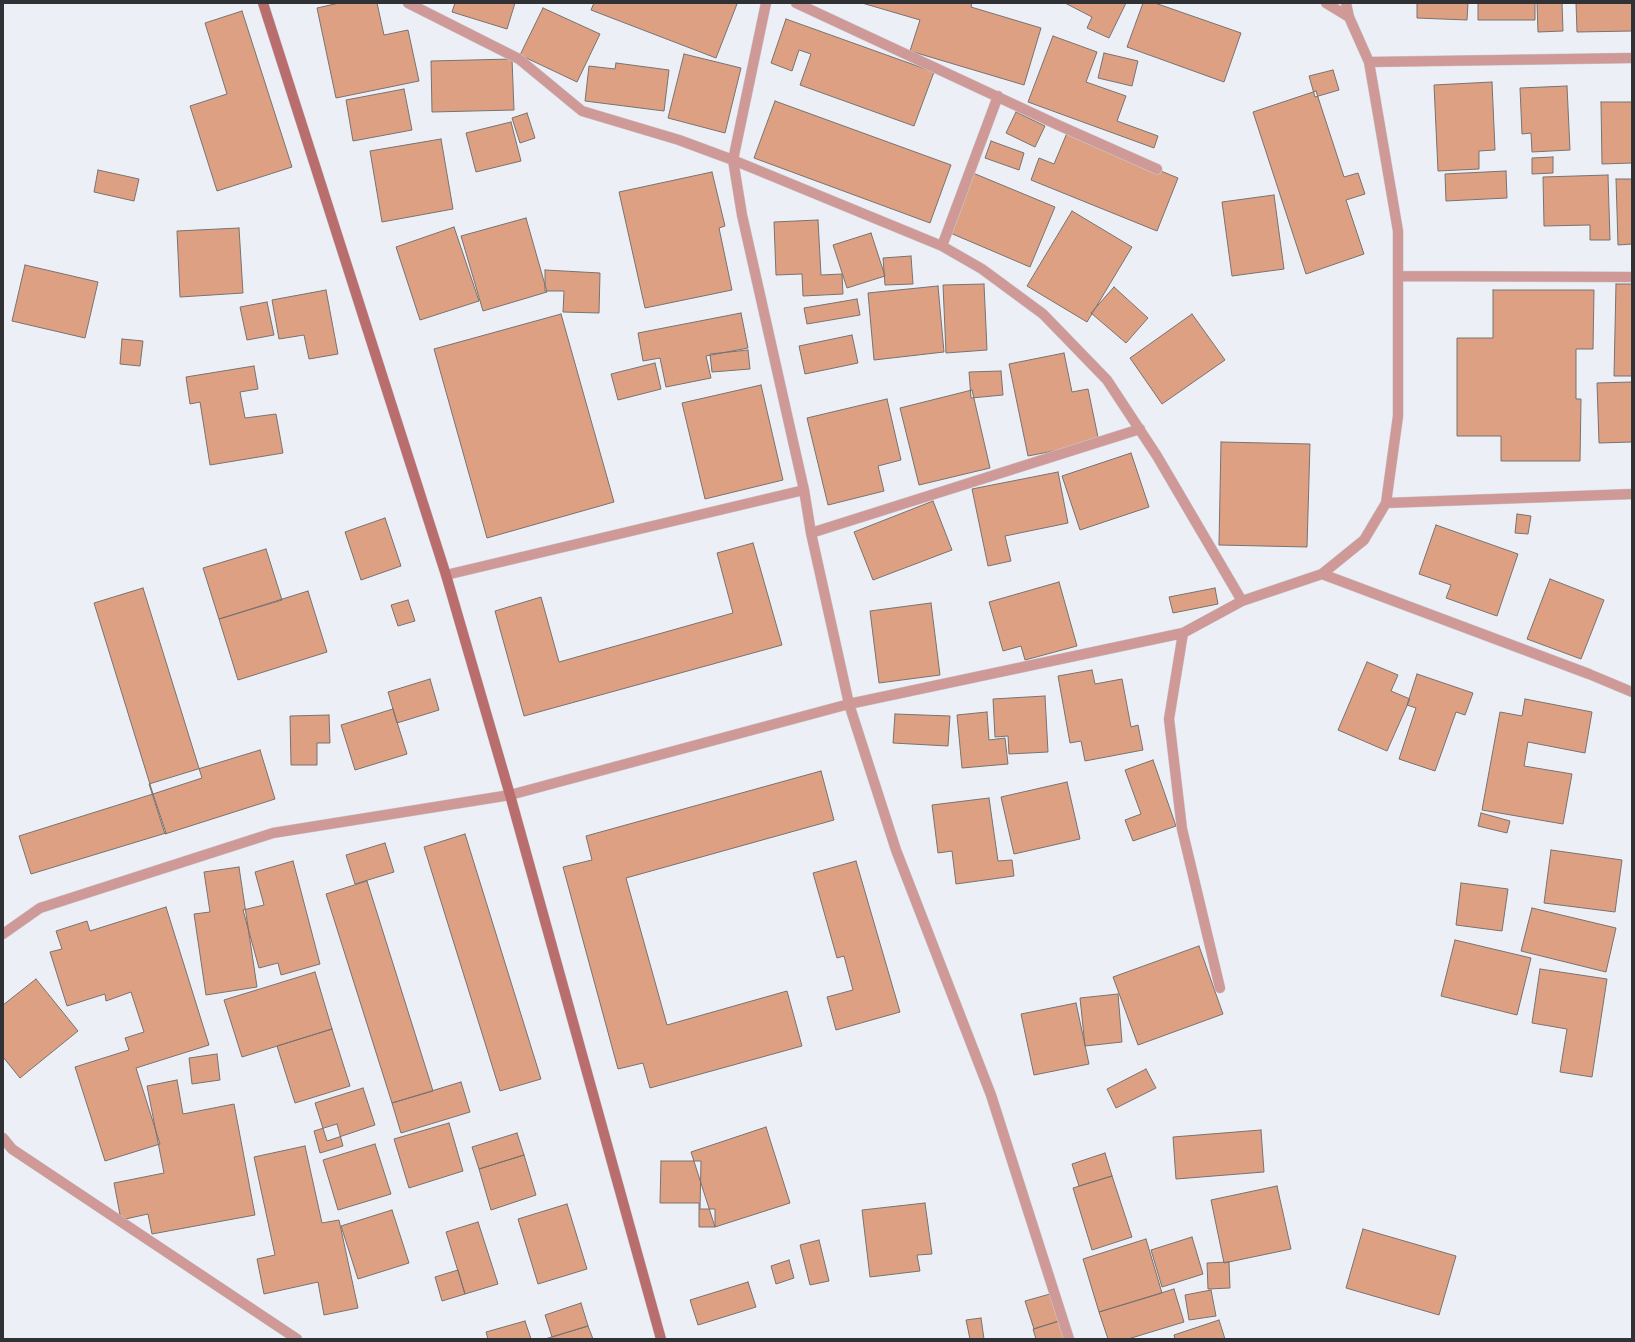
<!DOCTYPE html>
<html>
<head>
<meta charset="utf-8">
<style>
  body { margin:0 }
  #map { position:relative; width:1635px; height:1342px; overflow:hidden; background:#edeff6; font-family:"Work Sans",sans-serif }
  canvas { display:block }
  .frame { position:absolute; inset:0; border:4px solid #303134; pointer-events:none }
</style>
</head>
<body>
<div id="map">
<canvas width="1635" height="1342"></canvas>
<div class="frame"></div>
</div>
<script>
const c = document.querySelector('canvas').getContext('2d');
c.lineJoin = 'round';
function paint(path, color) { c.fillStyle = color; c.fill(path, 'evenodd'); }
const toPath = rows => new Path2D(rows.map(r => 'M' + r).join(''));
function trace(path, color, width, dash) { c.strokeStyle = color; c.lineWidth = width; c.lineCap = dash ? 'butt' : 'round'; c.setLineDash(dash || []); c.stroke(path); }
const building = toPath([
  [339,3,377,3,384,35,408,30,419,81,336,98,317,8,339,3],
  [455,3,515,3,507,29,452,12,455,3],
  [594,3,733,3,737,4,716,58,591,10,594,3],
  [862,3,972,3,971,7,1041,28,1024,85,910,51,920,20,862,3],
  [1065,3,1126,3,1109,38,1087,28,1092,17,1065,3],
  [1143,3,1155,3,1241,33,1224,82,1127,47,1143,3],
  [1417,3,1468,3,1467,20,1417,18,1417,3],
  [1478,3,1535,3,1535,20,1478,20,1478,3],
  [1537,3,1562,3,1563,31,1538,32,1537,3],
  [1576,3,1632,3,1632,31,1577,32,1576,3],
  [543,8,600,34,577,82,520,55,543,8],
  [242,11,292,167,217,191,190,106,227,94,205,23,242,11],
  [786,19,934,72,914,126,800,85,811,54,799,50,792,71,771,63,786,19],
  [1053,36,1097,52,1086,82,1126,96,1117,121,1158,136,1154,148,1028,102,1053,36],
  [1104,53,1138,61,1132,86,1098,78,1104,53],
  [684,54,741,68,725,133,668,118,684,54],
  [512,59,514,110,432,112,431,61,512,59],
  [616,63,669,70,664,111,585,101,589,66,615,69,616,63],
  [1333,70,1339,90,1315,97,1309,76,1333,70],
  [1492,82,1495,150,1479,151,1479,169,1438,171,1434,85,1492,82],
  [1567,86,1570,150,1532,152,1531,133,1522,134,1520,88,1567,86],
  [404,89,412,130,353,141,346,100,404,89],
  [1316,91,1344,177,1358,173,1365,194,1346,200,1364,254,1306,274,1253,112,1316,91],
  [775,101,951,165,930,223,754,158,775,101],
  [1601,102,1632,102,1632,163,1602,164,1601,102],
  [1016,112,1045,126,1035,147,1006,133,1016,112],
  [527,113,535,138,520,143,512,118,527,113],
  [511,122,521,161,476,172,466,133,511,122],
  [1067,133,1178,178,1157,231,1031,180,1039,158,1054,164,1067,133],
  [441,139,453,209,382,222,370,151,441,139],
  [991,141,1024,153,1019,170,985,158,991,141],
  [1553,157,1553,173,1532,174,1532,158,1553,157],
  [98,170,139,179,134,201,94,192,98,170],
  [1506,171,1507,198,1446,201,1445,174,1506,171],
  [712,172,725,226,719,228,732,290,645,308,619,192,712,172],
  [973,173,1055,207,1030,267,948,232,973,173],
  [1608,175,1610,240,1590,240,1590,225,1544,226,1543,177,1608,175],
  [1616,179,1632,179,1632,244,1618,245,1616,179],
  [1274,195,1284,269,1232,276,1222,202,1274,195],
  [1072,211,1132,247,1087,322,1027,286,1072,211],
  [526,218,547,292,483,311,461,236,526,218],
  [818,220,821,275,842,274,843,294,803,296,802,274,776,275,774,222,818,220],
  [454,227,479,301,420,320,396,247,454,227],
  [239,228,243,293,180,297,177,231,239,228],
  [871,233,885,276,847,288,833,245,871,233],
  [911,256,913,284,885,285,883,258,911,256],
  [25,265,98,282,85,338,12,321,25,265],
  [545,270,600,273,599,313,563,312,564,291,545,291,545,270],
  [984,284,987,350,946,353,943,285,984,284],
  [1616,284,1632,284,1632,376,1614,376,1616,284],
  [938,286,944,352,874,360,868,293,938,286],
  [1114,287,1148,318,1126,343,1091,313,1114,287],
  [326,290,338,354,309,359,304,335,279,339,272,300,326,290],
  [1493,290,1594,290,1593,349,1576,349,1576,399,1581,399,1580,461,1501,461,1501,436,1457,436,1457,338,1493,338,1493,290],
  [857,299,860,315,807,324,804,308,857,299],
  [267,302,274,335,247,340,240,307,267,302],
  [741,313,748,348,706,356,711,378,666,387,660,358,643,361,638,333,741,313],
  [561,314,614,502,487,538,434,349,561,314],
  [1192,314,1225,360,1162,404,1130,358,1192,314],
  [852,335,858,363,805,374,799,346,852,335],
  [122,339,143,341,140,366,120,364,122,339],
  [748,350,750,369,712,372,710,354,748,350],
  [1064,353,1072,392,1088,389,1099,442,1028,456,1009,364,1064,353],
  [655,363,661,389,618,400,611,374,655,363],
  [254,366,258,389,240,392,245,418,276,414,283,453,210,465,200,402,190,404,186,377,254,366],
  [1001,371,1003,395,971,398,969,372,1001,371],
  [1632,382,1632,442,1599,443,1597,383,1632,382],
  [761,385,783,480,705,499,682,403,761,385],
  [972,390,990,468,919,485,900,408,972,390],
  [887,399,901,460,878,466,884,491,828,505,807,418,887,399],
  [1221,442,1310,444,1307,547,1219,545,1221,442],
  [1131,453,1149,507,1080,530,1062,476,1131,453],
  [1058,472,1068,523,1005,536,1011,561,988,566,972,489,1058,472],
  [933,501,952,550,873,580,854,532,933,501],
  [1517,514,1531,516,1528,534,1515,533,1517,514],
  [385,518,401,566,361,580,345,532,385,518],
  [1436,525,1518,554,1497,616,1446,598,1451,585,1419,574,1436,525],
  [753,543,782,645,524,716,495,611,541,597,559,662,733,613,717,553,753,543],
  [266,549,282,600,219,619,203,568,266,549],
  [1550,579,1604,600,1581,659,1527,639,1550,579],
  [1059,582,1077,646,1025,660,1021,646,1003,651,989,602,1059,582],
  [143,588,202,778,153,794,94,603,143,588],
  [1215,588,1218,604,1173,613,1169,597,1215,588],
  [308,591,327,652,238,680,219,619,308,591],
  [408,600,415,621,398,626,391,605,408,600],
  [931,603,940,675,879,683,870,611,931,603],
  [1367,662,1398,675,1391,691,1410,699,1387,751,1338,730,1367,662],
  [1092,670,1095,684,1122,679,1131,727,1138,725,1143,750,1085,761,1081,741,1070,743,1058,676,1092,670],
  [1417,674,1473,693,1465,715,1456,712,1435,771,1399,759,1416,708,1407,705,1417,674],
  [430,679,439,710,397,723,388,692,430,679],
  [1045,696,1048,752,1009,754,1008,736,995,737,993,699,1045,696],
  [1525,699,1592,712,1585,753,1528,742,1524,766,1572,774,1563,824,1482,810,1500,712,1522,716,1525,699],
  [393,709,407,754,355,770,341,725,393,709],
  [987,712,989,740,1005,738,1008,764,962,768,957,715,987,712],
  [895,714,950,716,948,746,893,743,895,714],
  [329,715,330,743,317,743,317,765,291,765,290,716,329,715],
  [260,750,275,799,165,834,149,784,260,750],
  [1153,760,1176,826,1133,841,1125,820,1141,814,1125,770,1153,760],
  [821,771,834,820,626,878,667,1025,787,991,802,1046,650,1088,643,1063,618,1069,563,867,592,860,586,836,821,771],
  [1067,782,1080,839,1014,854,1001,797,1067,782],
  [153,794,166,833,31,874,19,836,153,794],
  [989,798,998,861,1012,860,1014,876,956,884,952,851,938,853,932,805,989,798],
  [1481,813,1510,821,1507,833,1478,826,1481,813],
  [465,834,541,1079,500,1091,424,847,465,834],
  [385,843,394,872,355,884,346,855,385,843],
  [1551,850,1622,860,1615,912,1544,903,1551,850],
  [293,861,320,964,281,975,278,963,259,968,243,910,264,905,255,872,293,861],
  [856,861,900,1012,836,1030,827,997,853,990,844,956,837,958,813,873,856,861],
  [239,867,257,987,206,995,194,914,210,912,204,872,239,867],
  [367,881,433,1091,392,1103,326,894,367,881],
  [1461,883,1508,889,1502,931,1456,925,1461,883],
  [166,907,209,1045,136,1068,160,1144,105,1161,75,1067,129,1050,125,1038,144,1032,131,992,106,1001,105,994,67,1006,50,952,62,949,56,931,87,921,90,931,166,907],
  [1532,908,1616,928,1606,972,1521,951,1532,908],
  [1455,940,1531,958,1517,1015,1441,996,1455,940],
  [1199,946,1223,1014,1138,1045,1113,977,1199,946],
  [1540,969,1607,979,1592,1077,1560,1072,1567,1029,1532,1023,1540,969],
  [315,972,332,1029,242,1057,224,1000,315,972],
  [36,979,78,1031,20,1078,3,1057,3,1005,36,979],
  [1118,994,1122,1042,1085,1046,1080,998,1118,994],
  [1076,1003,1089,1064,1034,1075,1021,1014,1076,1003],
  [332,1029,350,1086,295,1103,277,1046,332,1029],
  [217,1054,220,1080,192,1084,189,1058,217,1054],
  [1146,1069,1156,1088,1116,1108,1107,1089,1146,1069],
  [177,1080,183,1114,234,1104,255,1215,152,1234,148,1214,121,1220,114,1183,164,1173,147,1086,177,1080],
  [461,1082,470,1112,401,1133,392,1103,461,1082],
  [363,1088,375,1125,327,1141,315,1103,363,1088],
  [449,1123,463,1171,409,1188,394,1139,449,1123],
  [337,1124,343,1146,320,1153,314,1131,337,1124],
  [766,1127,790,1203,715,1227,691,1152,766,1127],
  [1261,1130,1264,1172,1176,1179,1173,1137,1261,1130],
  [517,1133,524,1155,479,1169,472,1147,517,1133],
  [375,1144,391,1194,338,1210,323,1160,375,1144],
  [305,1146,322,1223,339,1220,358,1308,324,1315,318,1282,264,1294,257,1259,275,1255,254,1157,305,1146],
  [1105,1153,1112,1176,1079,1186,1072,1164,1105,1153],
  [524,1155,536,1195,491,1210,479,1169,524,1155],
  [661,1161,701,1161,700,1209,715,1209,715,1227,699,1227,699,1203,660,1203,661,1161],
  [1112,1176,1132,1237,1092,1250,1073,1188,1112,1176],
  [1277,1186,1291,1249,1224,1263,1211,1200,1277,1186],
  [925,1203,932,1254,917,1255,920,1271,870,1277,862,1210,925,1203],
  [567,1204,587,1269,538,1284,518,1219,567,1204],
  [392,1210,409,1263,358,1279,341,1226,392,1210],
  [478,1222,498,1284,465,1294,446,1232,478,1222],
  [1363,1229,1456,1256,1439,1315,1346,1288,1363,1229],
  [1192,1237,1203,1274,1162,1287,1151,1250,1192,1237],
  [1146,1239,1162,1293,1099,1312,1083,1259,1146,1239],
  [819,1240,829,1281,810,1285,800,1245,819,1240],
  [789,1260,794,1278,776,1284,771,1266,789,1260],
  [1229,1262,1230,1288,1208,1289,1207,1263,1229,1262],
  [458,1270,465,1294,442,1301,435,1277,458,1270],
  [748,1282,756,1307,698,1325,690,1300,748,1282],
  [1174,1289,1184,1322,1128,1339,1108,1339,1099,1312,1174,1289],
  [1211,1290,1216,1316,1189,1320,1185,1295,1211,1290],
  [1050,1294,1059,1321,1034,1329,1025,1301,1050,1294],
  [581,1303,588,1326,552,1337,545,1315,581,1303],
  [981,1318,984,1339,970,1339,966,1320,981,1318],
  [1219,1320,1225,1339,1175,1339,1174,1335,1219,1320],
  [525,1321,531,1339,488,1339,486,1332,525,1321],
  [1059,1321,1065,1339,1036,1339,1033,1329,1059,1321],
  [588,1326,593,1339,545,1339,588,1326]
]);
paint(building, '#dea083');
trace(building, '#78726f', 1);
const minor = toPath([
  [408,3,519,59,582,111,679,140,733,160,942,246,982,269,1043,314,1107,380,1157,456,1242,601],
  [766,3,733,160,742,215,804,490,811,533,849,704,896,850,991,1095,1069,1339],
  [796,3,1058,125,1157,169],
  [1326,3,1349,17],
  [1369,62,1632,58],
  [942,246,998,96],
  [1398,276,1632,277],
  [1386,503,1632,494],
  [811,533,1140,429],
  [1322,574,1589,674,1632,692],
  [446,575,804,490],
  [1183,633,1169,719,1182,829,1220,988],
  [3,934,40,908,273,833,510,795,849,704,1183,633,1242,601,1322,574,1364,540,1386,503,1398,416,1398,231,1369,62,1349,17,1346,3],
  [3,1138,12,1149,297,1339]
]);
const secondary = toPath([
  [263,3,446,575,510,795,661,1339]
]);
trace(minor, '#cbcdd3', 11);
trace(secondary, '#cbcdd3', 11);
trace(minor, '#cf9997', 10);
trace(secondary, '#ba6d6d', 10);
</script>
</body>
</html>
